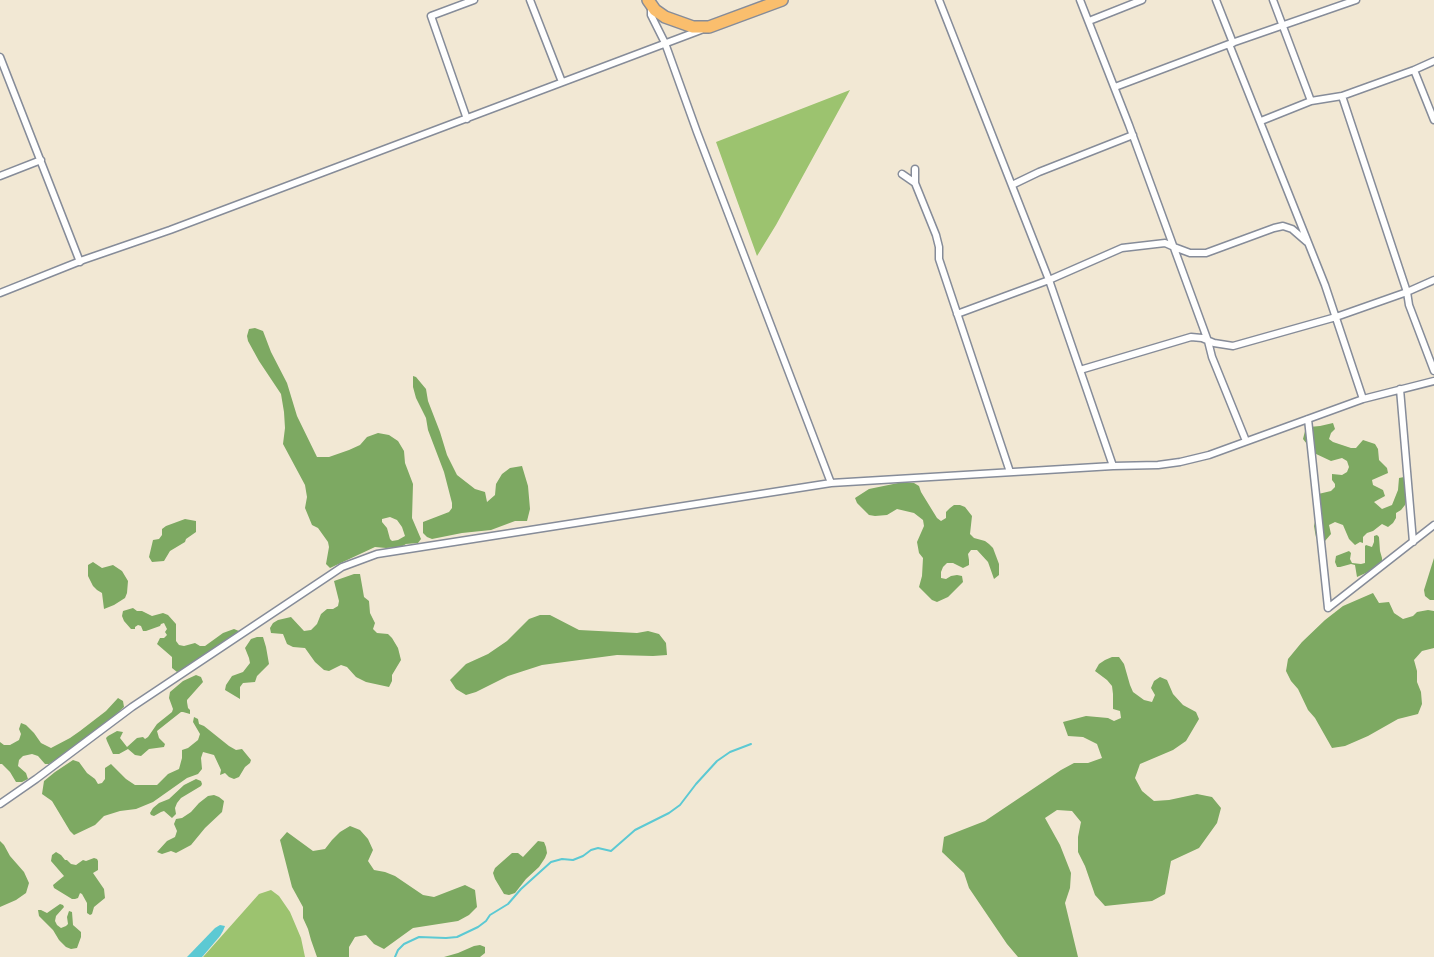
<!DOCTYPE html>
<html>
<head>
<meta charset="utf-8">
<style>
  body { margin:0 }
  canvas { display:block; background:#f2e8d4 }
</style>
</head>
<body>
<canvas width="1434" height="957"></canvas>
<script>
const c = document.querySelector('canvas').getContext('2d');
c.lineJoin = 'round';
function paint(path, color) { c.fillStyle = color; c.fill(path, 'evenodd'); }
const toPath = rows => new Path2D(rows.map(r => 'M' + r).join(''));
function trace(path, color, width, dash) { c.strokeStyle = color; c.lineWidth = width; c.lineCap = dash ? 'butt' : 'round'; c.setLineDash(dash || []); c.stroke(path); }
paint(toPath([
  [850,90,776,225,757,256,716,142],
  [271,890,279,896,290,912,301,938,305,957,203,957,259,894]
]), '#9cc36f');
paint(toPath([
  [255,328,263,331,271,352,287,383,297,416,317,457,329,457,349,450,360,445,367,437,378,433,389,435,398,441,404,451,405,463,413,484,412,518,421,539,418,543,406,544,401,547,386,548,375,547,330,568,326,564,329,547,328,542,318,528,312,525,305,508,307,497,305,485,283,444,285,428,284,412,281,394,259,361,248,341,247,336,249,329],
  [390,517,397,520,402,527,405,536,398,540,392,541,390,539,387,528,382,522,382,519],
  [413,376,416,377,426,389,428,401,440,432,447,455,457,475,475,489,485,492,487,502,495,495,496,484,502,474,510,468,522,466,528,486,530,509,527,521,515,521,491,530,462,533,432,539,427,537,423,533,423,522,449,512,452,508,452,503,444,472,428,430,426,418,416,398,413,387],
  [1333,423,1335,429,1331,433,1329,439,1333,442,1351,448,1356,448,1363,440,1375,444,1378,449,1379,460,1387,468,1388,473,1372,480,1373,485,1383,490,1385,496,1374,502,1382,509,1392,505,1398,490,1399,478,1404,477,1407,494,1405,505,1401,510,1396,513,1396,518,1393,523,1388,527,1382,524,1373,531,1367,533,1363,537,1363,543,1360,542,1355,545,1349,539,1343,525,1335,522,1329,525,1331,534,1325,541,1319,542,1316,537,1315,532,1314,526,1317,514,1313,497,1314,495,1331,491,1335,487,1335,484,1332,480,1332,474,1342,475,1347,472,1349,467,1347,461,1342,458,1331,461,1314,453,1303,439,1305,431,1309,427,1320,426],
  [903,482,914,483,919,486,921,492,937,518,941,521,946,518,946,512,950,508,954,505,960,505,965,507,972,516,970,534,974,538,985,541,989,544,993,548,999,564,999,575,994,579,988,562,977,550,971,550,968,554,969,560,969,565,963,568,953,563,947,563,943,567,941,572,941,578,946,579,951,576,957,575,962,576,963,582,948,597,937,602,932,600,919,587,922,576,923,558,919,553,917,542,924,526,923,520,914,513,897,509,887,515,875,516,869,515,857,503,855,498,869,489],
  [185,519,196,521,196,532,186,539,185,542,170,551,164,561,152,562,149,557,153,540,159,539,162,535,162,529,166,526],
  [1377,535,1379,537,1380,551,1382,558,1382,561,1368,572,1357,577,1355,565,1351,564,1340,567,1337,567,1335,562,1336,556,1349,551,1351,553,1350,559,1352,563,1361,564,1365,563,1365,546,1366,545,1372,547,1374,542,1374,536],
  [1434,558,1434,600,1430,600,1425,596,1424,590],
  [93,562,102,568,113,565,122,571,128,581,127,593,125,598,114,605,104,609,102,593,97,590,93,586,88,576,88,565],
  [354,574,360,574,363,591,364,597,369,601,370,613,375,623,373,629,377,633,388,634,392,638,398,648,401,660,392,675,392,681,389,687,366,682,356,677,347,667,341,665,329,671,324,670,315,662,305,648,293,647,287,644,283,634,271,633,270,628,273,623,278,620,291,617,304,631,311,630,317,624,321,614,327,609,333,609,338,606,339,601,334,581],
  [1373,593,1379,603,1389,602,1394,613,1403,619,1413,616,1417,612,1428,610,1434,611,1434,648,1422,651,1414,660,1417,671,1417,682,1421,692,1422,704,1418,714,1398,719,1368,736,1345,746,1332,748,1315,718,1308,710,1298,689,1291,681,1286,671,1288,659,1302,642,1325,620,1343,606],
  [133,608,137,611,142,611,152,616,163,613,168,615,176,624,176,641,179,645,184,646,195,643,200,646,205,646,223,633,234,629,239,631,202,658,183,670,177,672,172,668,172,657,157,644,160,638,164,638,167,635,165,632,167,629,164,623,161,624,160,626,146,631,143,631,141,626,138,625,135,627,135,629,131,629,124,621,122,616,123,611],
  [540,615,550,615,579,630,637,633,648,631,659,634,666,643,667,655,653,656,617,655,542,665,508,676,476,692,466,695,456,689,450,680,466,664,488,654,507,641,529,619],
  [257,637,263,637,266,647,269,664,257,676,255,682,243,683,240,687,240,699,225,690,226,685,232,676,243,672,250,663,249,658,245,648,251,639],
  [1112,657,1119,657,1124,664,1130,685,1133,692,1144,700,1152,702,1155,695,1151,688,1154,681,1160,677,1167,680,1173,694,1183,705,1196,712,1199,719,1186,741,1173,750,1140,764,1135,778,1142,791,1154,801,1169,800,1197,794,1212,797,1221,808,1217,823,1199,848,1171,861,1165,894,1152,901,1105,906,1095,895,1085,866,1078,852,1078,837,1081,822,1072,811,1057,810,1045,818,1060,845,1071,873,1070,888,1065,903,1078,957,1018,957,1007,944,969,888,964,873,942,852,944,837,985,821,1061,770,1074,763,1088,763,1102,758,1097,744,1083,737,1068,736,1063,722,1086,716,1108,718,1114,721,1121,718,1120,711,1113,709,1113,694,1112,686,1107,680,1095,671,1099,664,1105,660],
  [196,675,201,677,203,682,187,700,187,702,188,708,190,710,190,714,183,712,181,712,157,731,159,738,165,744,164,747,149,749,141,756,135,755,128,749,119,754,113,754,107,741,106,738,108,736,117,731,123,732,120,738,127,747,137,738,143,737,145,739,148,737,157,724,172,712,173,709,169,698,170,692,183,681],
  [118,698,123,701,124,707,102,727,74,747,49,764,45,764,38,756,32,754,23,756,19,760,18,766,26,773,28,779,22,782,16,782,10,772,2,764,0,764,0,742,4,745,10,745,19,740,21,734,19,729,21,723,26,725,34,733,41,743,51,748,70,738,80,731,106,711],
  [194,717,198,719,199,724,204,726,229,746,236,750,242,749,251,760,250,763,245,767,239,777,234,779,229,777,225,773,220,775,221,770,214,755,203,752,201,758,202,769,198,774,187,778,153,802,136,809,120,811,104,816,95,825,74,835,70,831,52,801,42,794,44,781,55,772,73,760,79,762,87,773,95,779,98,784,102,783,105,779,105,768,111,764,126,779,135,785,157,785,168,774,179,769,182,758,182,750,188,748,198,740,200,734,193,722],
  [196,779,201,781,202,784,201,786,181,798,177,803,175,808,176,814,172,818,164,811,161,812,154,816,151,815,150,813,153,808,159,803,169,799,184,785],
  [214,795,219,797,224,801,222,812,205,828,191,845,176,853,171,851,162,854,157,852,167,841,175,837,177,831,174,824,176,819,182,818,191,812,199,803,208,796],
  [350,826,360,830,368,839,373,850,368,861,374,870,385,872,395,876,423,895,434,897,465,885,475,890,477,907,469,915,458,921,413,928,384,949,374,944,366,935,355,937,349,947,349,957,317,957,311,940,308,929,303,918,303,907,292,887,280,840,287,832,313,851,325,849,332,840,340,832],
  [0,841,4,845,10,856,24,872,29,883,26,893,16,900,0,907],
  [538,841,544,842,546,847,547,853,545,858,539,867,526,879,515,893,509,895,504,894,495,879,493,873,495,868,512,853,518,853,523,857],
  [56,852,61,855,65,860,67,860,71,864,76,865,83,860,86,861,94,858,97,859,98,861,98,870,93,873,104,889,105,898,94,907,92,914,90,915,87,913,87,903,82,894,80,893,78,898,75,899,72,899,54,888,53,885,64,876,51,861,52,855],
  [60,904,63,905,64,907,56,916,55,921,57,925,61,928,66,926,68,924,67,917,69,911,72,912,73,925,81,932,81,937,77,948,71,949,66,947,59,940,53,930,39,916,38,910,41,910,47,913],
  [480,945,485,947,485,953,480,957,444,957,458,953,474,946]
]), '#7da962');
paint(toPath([
  [220,925,225,926,223,931,220,936,203,956,202,957,187,957,215,928]
]), '#5cc9d3');
trace(toPath([
  [395,957,398,950,404,944,419,937,446,938,457,937,478,927,486,921,490,915,508,904,521,889,551,862,562,859,573,860,583,856,591,850,598,848,611,851,635,830,669,813,680,805,696,784,717,761,730,752,751,744]
]), '#5cc9d3', 2);
const street = toPath([
  [530,0,562,82],
  [939,0,1049,280,1113,466],
  [1080,0,1129,125,1208,341,1212,357,1246,441],
  [1216,0,1233,43],
  [1273,0,1311,101],
  [651,7,651,15,665,43,697,132,831,483],
  [1089,21,1142,0],
  [1229,44,1325,285,1363,399],
  [0,57,80,262],
  [1414,70,1434,120],
  [1115,87,1229,44,1356,0],
  [1342,96,1407,292,1409,305,1434,371],
  [467,119,431,16,474,0],
  [1261,121,1311,101,1342,96,1414,70,1434,61],
  [915,169,915,183,936,235,939,247,939,259,1010,472],
  [902,174,915,183],
  [0,176,41,160],
  [1012,185,1039,172,1133,135],
  [0,293,83,260,170,230,701,30],
  [957,314,1049,280,1122,248,1165,243,1174,247,1190,253,1206,253,1274,228,1283,226,1292,229,1307,242],
  [1080,370,1191,337,1202,338,1214,343,1233,346,1336,317,1407,292,1434,280],
  [1400,389,1413,542],
  [1308,419,1328,608],
  [1328,608,1434,525],
  [0,804,36,779,132,707,342,567,377,554,831,483,1113,466,1158,465,1180,462,1209,455,1363,399,1434,381]
]);
const highway = toPath([
  [648,0,655,10,665,17,693,27,709,27,782,0]
]);
trace(street, '#868c99', 9);
trace(highway, '#868c99', 14);
trace(street, '#fff', 6);
trace(highway, '#fabe6d', 11);
</script>
</body>
</html>
